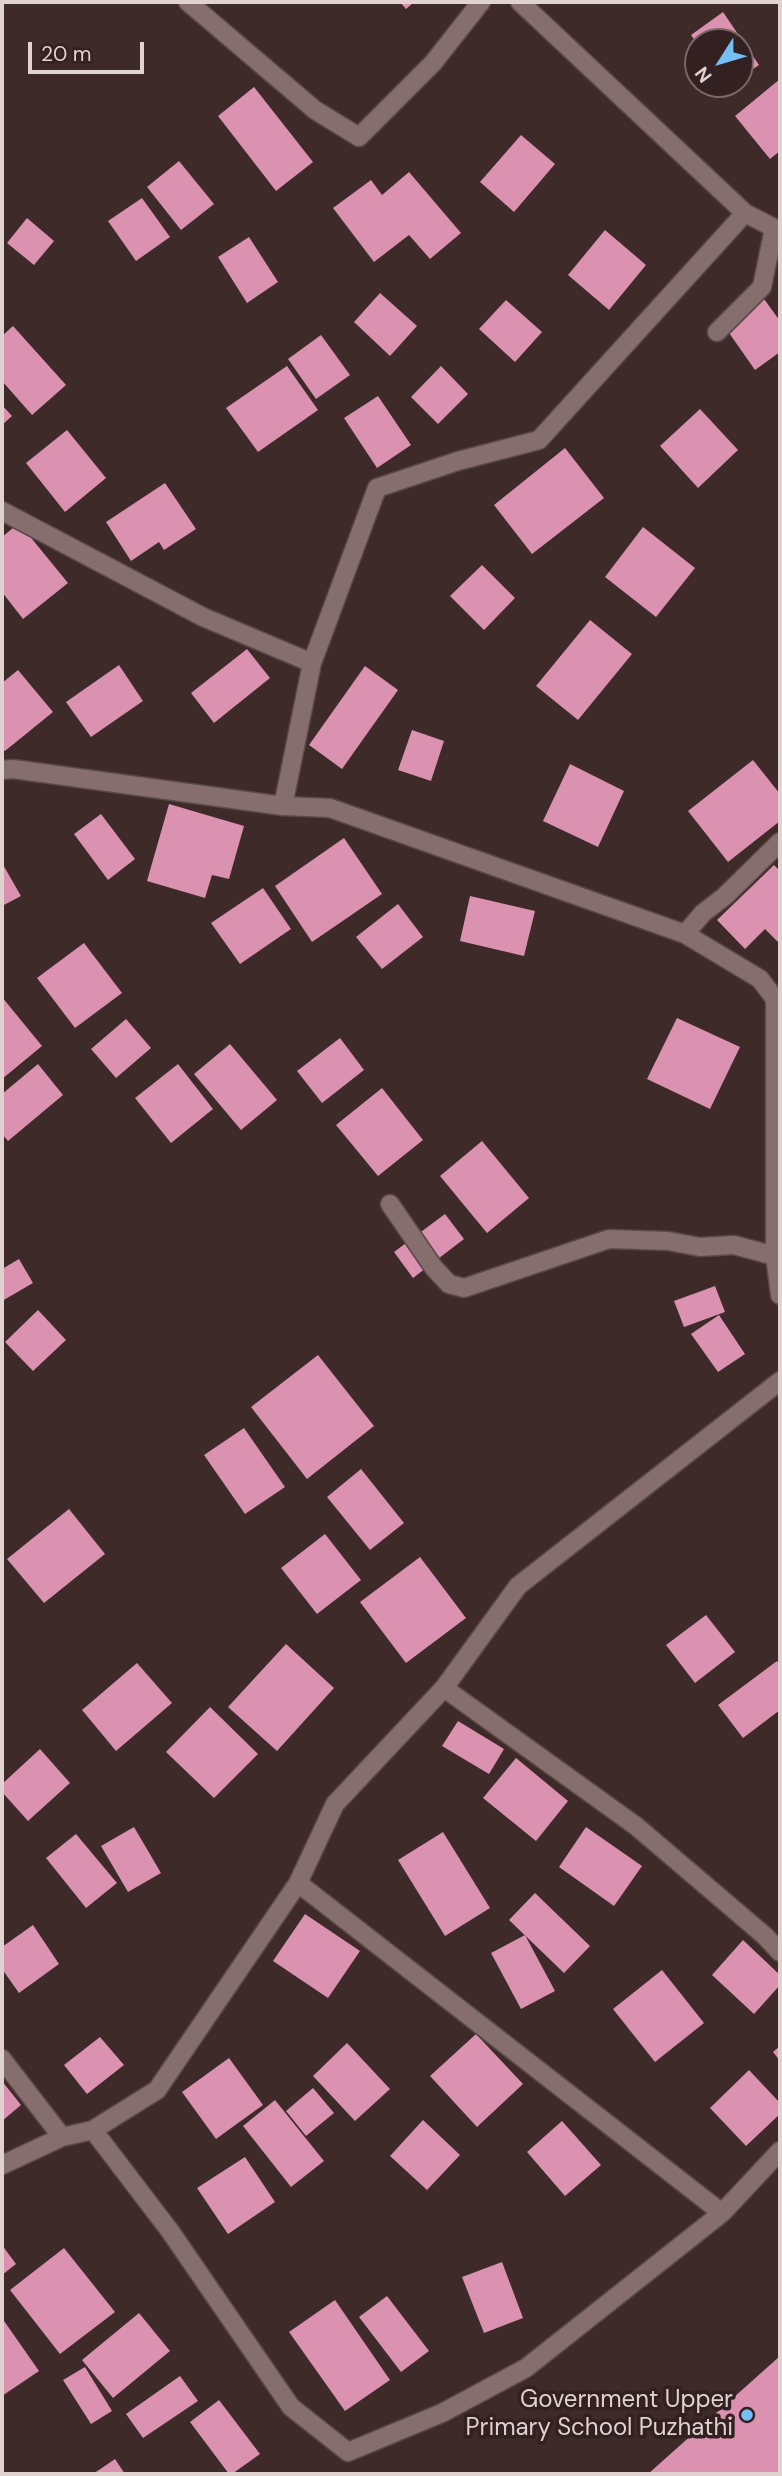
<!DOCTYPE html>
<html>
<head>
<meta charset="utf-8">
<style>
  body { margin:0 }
  #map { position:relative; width:782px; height:2476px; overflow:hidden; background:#3e2a29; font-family:"DM Sans",sans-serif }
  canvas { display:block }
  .frame { position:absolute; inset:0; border:4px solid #dfd2d1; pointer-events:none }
  .north { position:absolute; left:684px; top:28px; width:70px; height:70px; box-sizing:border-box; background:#332020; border:2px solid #786767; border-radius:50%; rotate:233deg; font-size:19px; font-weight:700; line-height:28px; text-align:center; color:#dfd2d1 }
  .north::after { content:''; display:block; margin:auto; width:24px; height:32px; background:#74c0f6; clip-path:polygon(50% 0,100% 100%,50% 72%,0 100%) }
  .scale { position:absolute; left:28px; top:42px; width:116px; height:32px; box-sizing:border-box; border:4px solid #dfd2d1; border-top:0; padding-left:9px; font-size:21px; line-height:24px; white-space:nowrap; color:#dfd2d1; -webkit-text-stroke:5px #332020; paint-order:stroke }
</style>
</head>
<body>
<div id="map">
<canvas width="782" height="2476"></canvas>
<div class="frame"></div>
<div class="north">N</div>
<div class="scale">20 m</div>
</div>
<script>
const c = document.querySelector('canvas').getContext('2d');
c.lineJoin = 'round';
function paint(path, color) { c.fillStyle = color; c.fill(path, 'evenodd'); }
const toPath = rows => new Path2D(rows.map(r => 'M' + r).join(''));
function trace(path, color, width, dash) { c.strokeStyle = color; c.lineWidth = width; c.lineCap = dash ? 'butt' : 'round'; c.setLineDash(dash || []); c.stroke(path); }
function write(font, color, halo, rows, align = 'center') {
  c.font = font + ' "DM Sans",sans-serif'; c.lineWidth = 7; c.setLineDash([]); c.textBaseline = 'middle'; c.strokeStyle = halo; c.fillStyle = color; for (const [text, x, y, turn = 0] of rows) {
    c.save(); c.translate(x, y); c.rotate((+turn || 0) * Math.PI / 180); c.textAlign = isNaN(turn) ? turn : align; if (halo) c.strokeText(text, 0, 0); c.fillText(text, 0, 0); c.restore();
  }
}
paint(toPath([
  [400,2,414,2,406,9],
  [723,12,759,65,740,78,740,42,696,42,691,35],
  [780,79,780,151,770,159,735,116],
  [254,87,313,162,276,191,218,116],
  [521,135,555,164,514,212,480,182],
  [179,161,214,204,181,230,147,187],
  [409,172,461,233,430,259,409,235,374,262,333,208,371,180,382,195],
  [142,198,170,237,136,261,108,221],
  [27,218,54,241,34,265,7,243],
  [605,230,646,265,609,310,568,275],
  [249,237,278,282,247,303,218,257],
  [759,292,780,321,780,352,755,370,720,320],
  [380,293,417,326,390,356,354,322],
  [506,300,542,332,515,362,479,329],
  [13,326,66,385,32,415,2,381,2,336],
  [321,335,350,375,316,399,288,359],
  [287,366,318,410,258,452,226,408],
  [441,366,468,394,438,424,411,397],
  [378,396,411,445,377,468,344,418],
  [2,405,12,416,2,425],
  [700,409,738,450,698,488,660,446],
  [67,430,106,478,65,512,26,463],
  [565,448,604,498,532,554,494,505],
  [165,483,196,529,164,550,159,542,131,561,106,522],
  [19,523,68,583,23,619,2,592,2,537],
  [643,527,695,568,656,617,605,577],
  [482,565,515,598,484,630,450,596],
  [590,620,632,654,578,720,536,686],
  [247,649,270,678,214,723,191,693],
  [119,665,143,701,91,737,66,702],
  [365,666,398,690,342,769,309,745],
  [18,670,53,712,5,751,2,748,2,683],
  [412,730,444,741,431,781,398,770],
  [753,760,780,794,780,821,728,862,688,811],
  [570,764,624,791,598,847,543,821],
  [169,804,244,826,229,879,212,875,205,898,147,881],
  [101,814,135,859,108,880,74,834],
  [344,838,382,894,312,942,275,886],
  [2,863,21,896,2,906],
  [774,865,780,871,780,944,765,929,745,949,717,920],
  [263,888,291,929,240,964,211,923],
  [470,896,535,911,524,956,460,941],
  [398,904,423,937,382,969,356,937],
  [84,943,122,993,75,1028,37,978],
  [2,997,42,1046,2,1079],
  [677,1018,740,1047,710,1109,647,1079],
  [126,1019,151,1048,116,1078,91,1049],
  [340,1038,364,1070,322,1103,297,1071],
  [230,1044,277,1100,241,1130,194,1074],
  [38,1064,63,1095,8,1141,2,1134,2,1094],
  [178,1064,213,1109,171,1143,135,1098],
  [382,1088,423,1140,378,1176,336,1125],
  [482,1141,529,1198,487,1233,440,1176],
  [445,1214,464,1239,413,1278,394,1252],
  [19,1259,33,1283,2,1301,2,1269],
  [715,1286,725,1312,684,1327,674,1301],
  [38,1310,66,1340,33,1371,5,1342],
  [719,1315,745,1354,718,1372,691,1334],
  [318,1355,374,1426,307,1479,251,1407],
  [244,1428,285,1487,245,1514,204,1455],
  [361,1469,404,1523,370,1550,327,1497],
  [69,1509,105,1554,44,1603,7,1559],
  [325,1534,361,1580,317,1614,281,1568],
  [420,1557,466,1618,406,1663,360,1602],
  [706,1615,735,1652,695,1683,666,1645],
  [286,1644,334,1688,277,1751,228,1707],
  [777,1661,780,1666,780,1710,743,1738,718,1705],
  [137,1663,172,1703,116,1751,82,1710],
  [210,1707,258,1754,214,1798,166,1752],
  [458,1721,504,1749,489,1774,442,1746],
  [40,1749,70,1783,28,1821,2,1792,2,1784],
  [516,1758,568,1801,536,1841,483,1798],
  [134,1827,161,1873,128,1892,101,1846],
  [586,1827,642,1866,614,1906,559,1867],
  [443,1832,490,1908,445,1936,398,1860],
  [76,1834,117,1883,86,1908,46,1858],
  [535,1893,590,1946,564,1973,509,1920],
  [305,1914,360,1951,328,1998,273,1961],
  [33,1925,59,1964,19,1993,2,1969,2,1947],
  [525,1935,555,1991,521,2009,491,1953],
  [743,1940,780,1975,780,1985,754,2014,712,1975],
  [662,1970,704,2023,655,2062,613,2009],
  [476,2034,523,2084,477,2127,430,2076],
  [100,2037,124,2065,87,2094,64,2065],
  [347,2043,390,2089,355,2121,313,2076],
  [780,2046,780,2061,773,2052],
  [229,2058,263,2105,216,2139,182,2092],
  [749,2070,780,2103,780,2114,746,2146,710,2108],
  [2,2081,21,2105,2,2121],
  [313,2088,334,2113,306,2136,286,2111],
  [275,2100,324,2161,291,2187,243,2126],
  [423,2120,460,2155,427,2190,390,2156],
  [562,2121,601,2165,565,2196,527,2152],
  [245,2157,275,2202,228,2234,197,2188],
  [2,2245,16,2264,2,2275],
  [64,2248,115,2312,60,2354,10,2290],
  [502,2262,523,2318,484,2333,462,2277],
  [387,2296,429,2351,401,2372,359,2317],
  [335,2300,390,2380,345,2411,289,2332],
  [139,2313,170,2351,113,2398,82,2360],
  [2,2318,39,2371,2,2396],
  [780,2356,780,2474,648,2474],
  [85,2367,112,2411,91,2424,63,2380],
  [180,2376,198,2401,143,2438,126,2414],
  [219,2400,260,2454,232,2474,229,2474,190,2422],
  [115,2459,125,2474,93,2474]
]), '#db91b0');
const minor = toPath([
  [188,2,315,110,359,137,433,63,481,2],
  [520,2,745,213,774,228],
  [717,332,762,287,774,228,780,232],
  [2,511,203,617,312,663],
  [2,770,13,769,283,806,330,808,685,934,760,979,775,999,775,1256,780,1295],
  [283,806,312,663,377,488,458,461,539,440,745,213],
  [685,934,703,913,725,896,780,842],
  [390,1204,434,1268,449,1284,464,1288,609,1239,668,1241,700,1247,734,1245,775,1256],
  [444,1688,636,1826,765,1936,780,1952],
  [298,1883,722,2213,780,2151],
  [2,2059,62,2137],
  [93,2130,170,2231,291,2407,348,2452,442,2413,526,2368,722,2213],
  [2,2165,62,2137,93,2130,157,2090,298,1883,335,1804,444,1688,518,1586,780,1381]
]);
trace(minor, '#584847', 21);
trace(minor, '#856e6d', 18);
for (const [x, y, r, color] of [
  [747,2415,7,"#74c0f6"]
]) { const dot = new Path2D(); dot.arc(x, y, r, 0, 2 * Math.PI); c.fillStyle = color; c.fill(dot); trace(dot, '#332020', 2.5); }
write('24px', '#dfd2d1', '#332020', [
  ["Government Upper",733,2401],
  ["Primary School Puzhathi",733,2429]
], 'right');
</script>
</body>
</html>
